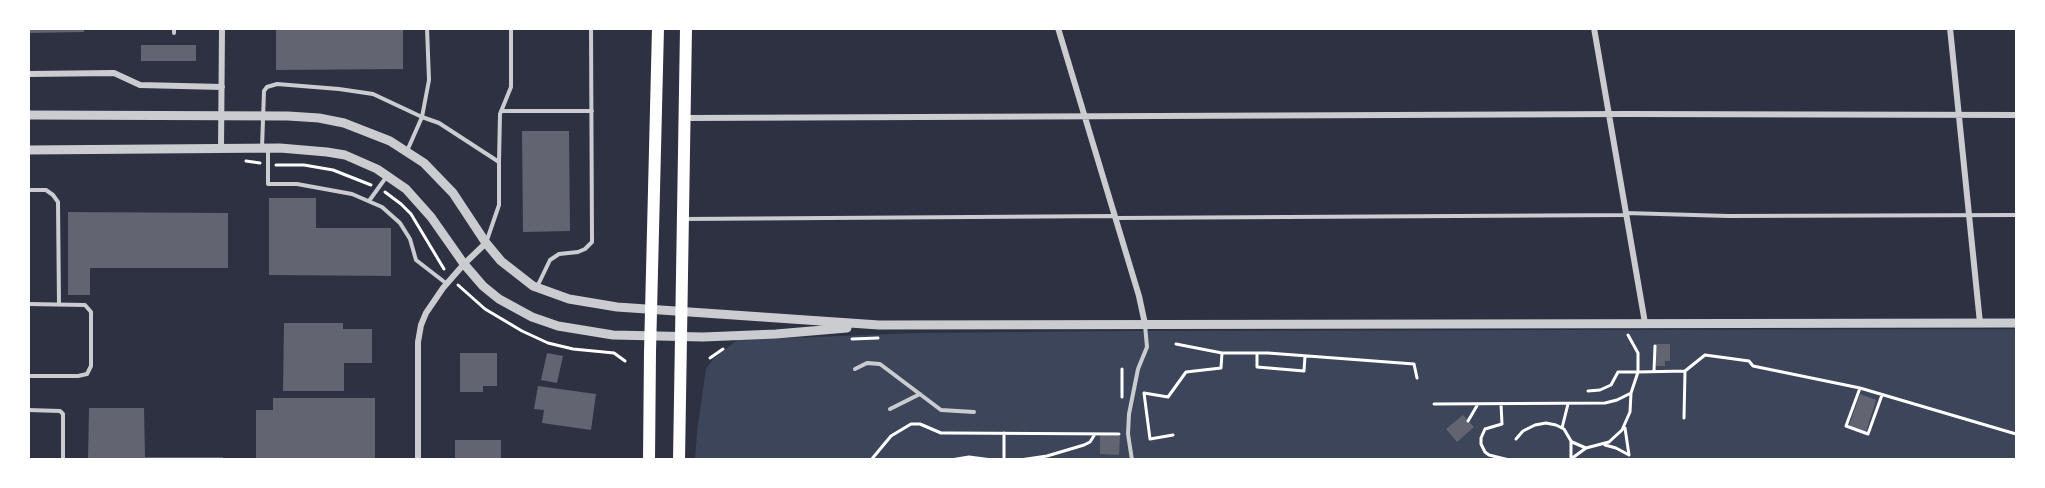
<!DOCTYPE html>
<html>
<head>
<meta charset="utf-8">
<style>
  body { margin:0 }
  #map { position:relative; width:2045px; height:488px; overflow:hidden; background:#2d3142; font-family:"Source Sans 3",sans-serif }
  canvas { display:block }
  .frame { position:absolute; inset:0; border:30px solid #fff; pointer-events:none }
</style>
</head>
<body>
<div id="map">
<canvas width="2045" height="488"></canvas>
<div class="frame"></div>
</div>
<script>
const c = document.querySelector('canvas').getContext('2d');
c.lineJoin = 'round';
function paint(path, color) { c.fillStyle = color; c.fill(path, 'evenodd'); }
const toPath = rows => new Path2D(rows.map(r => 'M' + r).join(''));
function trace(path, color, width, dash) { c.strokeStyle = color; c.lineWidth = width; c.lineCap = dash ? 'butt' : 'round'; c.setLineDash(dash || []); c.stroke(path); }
paint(toPath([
  [2016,329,2016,459,695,460,697,431,706,369,713,359,737,340,917,333,1124,331]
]), '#3c4559');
paint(toPath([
  [28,28,84,28,84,32,28,33],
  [276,28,403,28,403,69,276,70],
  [141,45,196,45,196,61,141,61],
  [522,131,569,131,570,231,523,232],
  [269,198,316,198,316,228,391,228,391,276,269,275],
  [68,212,228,213,228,268,90,268,90,295,68,295],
  [284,323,343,323,343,329,372,329,372,363,344,363,344,391,283,391],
  [1656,344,1670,344,1670,361,1665,361,1665,366,1656,366],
  [460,353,497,353,497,386,483,386,483,392,460,392],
  [547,353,563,356,557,383,541,380],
  [538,386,596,394,591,430,542,423,544,410,534,409],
  [1860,394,1876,400,1866,432,1849,426],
  [273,398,375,398,375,460,256,460,256,410,273,410],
  [89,408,144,408,145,457,223,457,223,460,88,460],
  [1463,415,1474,427,1457,442,1446,429],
  [1100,435,1120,436,1119,455,1100,454],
  [455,440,501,440,501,460,455,460]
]), '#626471');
trace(toPath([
  [246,161,260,163],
  [276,165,304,165,333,170,371,185],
  [385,192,401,204,411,214,444,269],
  [458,285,485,309,522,331,548,343,573,349,614,353,625,361],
  [852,339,878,338],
  [1176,344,1222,353,1268,353,1414,364,1417,378],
  [1257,353,1257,367,1304,371,1305,356],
  [710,358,723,349],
  [1122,369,1122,397],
  [1654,371,1655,346],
  [1860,388,1846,426,1868,434,1882,395],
  [1588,391,1600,390,1611,385,1618,372,1638,372,1638,353,1628,335],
  [1144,393,1168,397,1186,372,1221,368,1222,353],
  [1144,393,1150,439,1173,435],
  [1434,404,1605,403,1617,400,1631,393,1638,372,1685,371,1705,355,1749,361,1753,366,1860,388,2016,434],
  [1501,404,1502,424,1485,429,1481,438,1481,444,1485,452,1489,455,1509,460],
  [1684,418,1685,371],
  [1468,421,1478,404],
  [1562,428,1568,404],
  [1004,433,1004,460],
  [1516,439,1523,431,1535,425,1546,423,1556,425,1564,429,1571,441,1571,460],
  [1605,445,1616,448,1629,455,1625,428],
  [1586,448,1609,442,1622,430,1630,412,1631,393],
  [1571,459,1586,448,1572,442],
  [871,460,891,436,911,424,920,424,941,433,949,433,1119,434],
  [951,460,969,457,992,460],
  [1020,460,1047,456,1084,445,1090,442,1095,434]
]), '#fff', 3);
trace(toPath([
  [174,33,174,28],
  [501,111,592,111],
  [262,148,264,91,267,87,277,84,339,89,373,94,422,117,429,80,427,28],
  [268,149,268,184,297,184,352,194,382,207,400,223,410,239,416,260,447,284],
  [407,151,422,117,439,123,499,162,499,205,487,240],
  [499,162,500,114,511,87,511,28],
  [28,190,46,190,53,195,58,202,59,305],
  [369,201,387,176],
  [1626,213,1728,216,2016,215],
  [1116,218,1627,215],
  [684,219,1115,216],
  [537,287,550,260,559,254,578,252,585,249,592,242,591,28],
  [28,304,85,305,91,312,91,366,87,374,78,376,28,376],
  [855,369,867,363,880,364,941,410,974,412],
  [890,409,920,394],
  [28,410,60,411,63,414,63,460],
  [1132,460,1128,434,1129,414,1138,369,1147,347,1145,325]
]), '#caccd0', 4);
trace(toPath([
  [1058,28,1139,296,1145,324],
  [1594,28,1645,323],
  [1950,28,1980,323],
  [28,74,114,73,140,85,222,87],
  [686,118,1627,114,2016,115],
  [221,149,222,28],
  [418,460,418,342,421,325,426,313,443,288,464,264,486,243]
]), '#caccd0', 6);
trace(toPath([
  [28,115,288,116,319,118,344,123,390,141,424,163,453,193,486,243,501,261,533,286,569,299,617,307,879,325,2016,323],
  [28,150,280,148,327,152,345,155,377,169,406,189,431,217,464,264,483,286,499,299,532,317,558,326,613,335,703,337,776,334,847,328]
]), '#caccd0', 9);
trace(toPath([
  [649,460,650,352,658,28],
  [679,460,686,28]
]), '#fff', 12);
</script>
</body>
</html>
